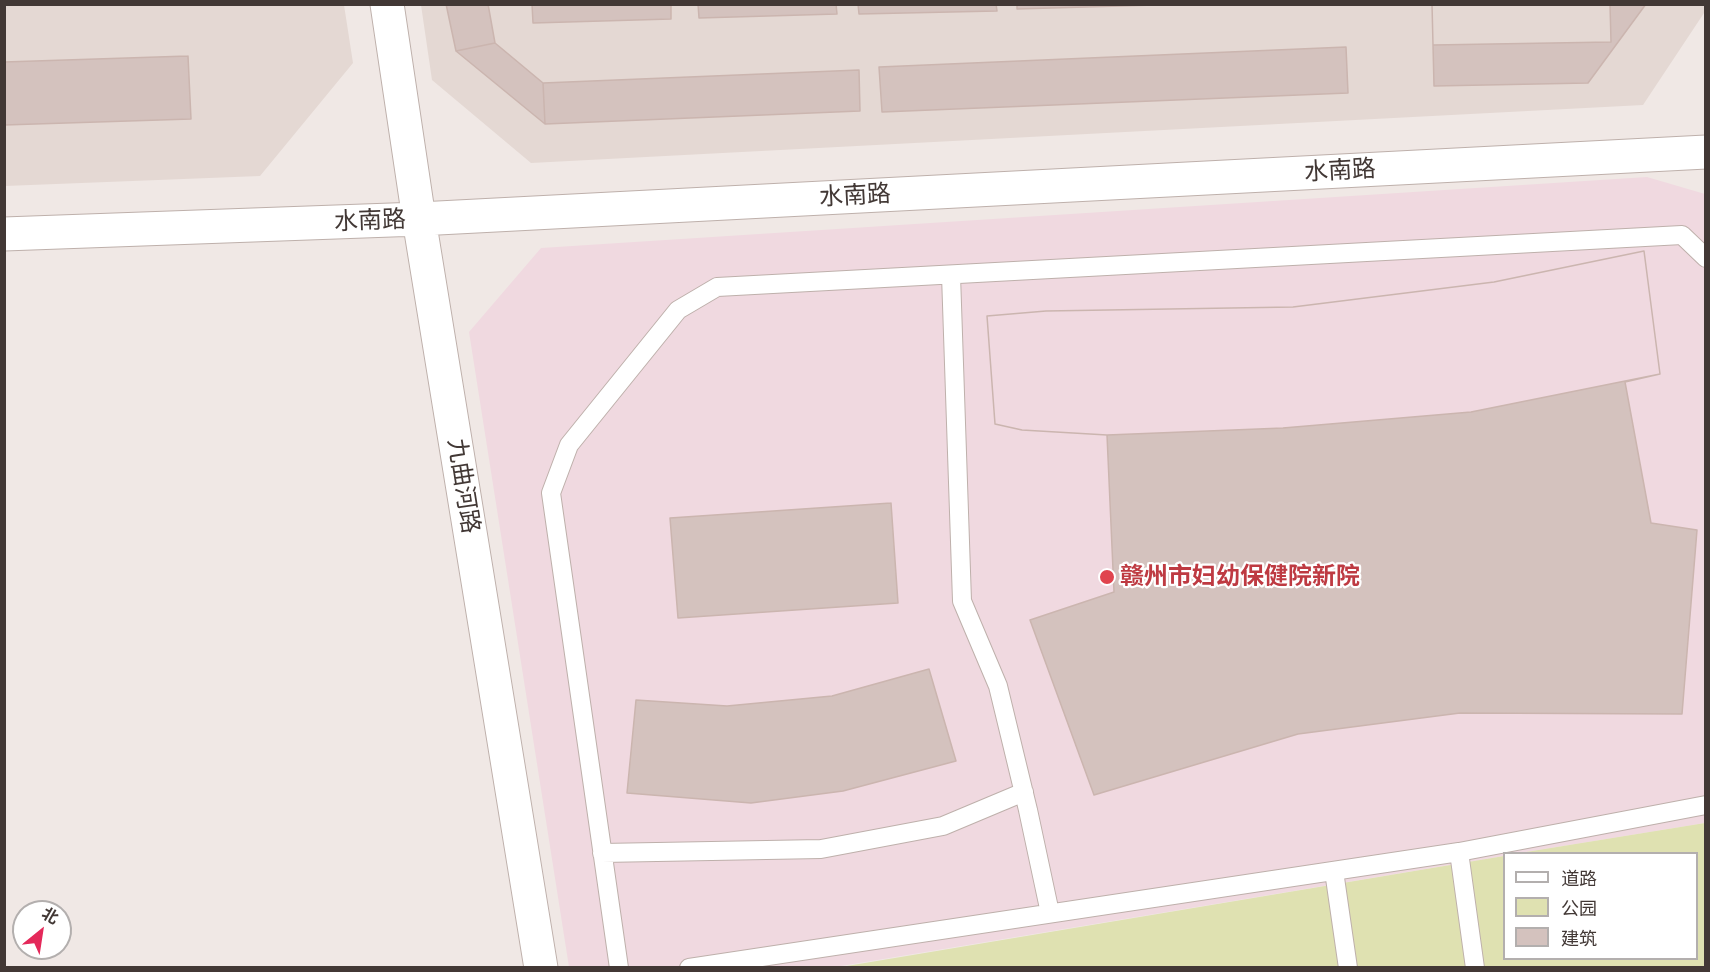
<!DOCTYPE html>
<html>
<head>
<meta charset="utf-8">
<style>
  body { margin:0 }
  #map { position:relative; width:1710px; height:972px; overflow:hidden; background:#f0e8e5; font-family:"Alegreya Sans","Noto Sans SC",sans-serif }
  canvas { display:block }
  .frame { position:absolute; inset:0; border:6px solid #423835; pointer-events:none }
  .legend { position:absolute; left:1503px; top:852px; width:195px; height:108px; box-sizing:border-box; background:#fff; border:2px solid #b3afae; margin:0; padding:8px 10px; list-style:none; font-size:18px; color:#423835 }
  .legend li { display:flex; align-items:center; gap:12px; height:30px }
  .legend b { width:30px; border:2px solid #b3afae }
  .north { position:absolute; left:12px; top:900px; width:60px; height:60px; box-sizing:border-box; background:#fff; border:2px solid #b3afae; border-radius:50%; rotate:30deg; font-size:16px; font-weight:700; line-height:24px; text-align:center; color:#423835 }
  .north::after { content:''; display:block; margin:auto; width:21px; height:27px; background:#e4295a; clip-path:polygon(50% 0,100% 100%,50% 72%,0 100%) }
</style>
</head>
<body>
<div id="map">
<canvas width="1710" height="972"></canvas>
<div class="frame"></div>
<ul class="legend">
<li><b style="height:8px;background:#fff"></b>道路</li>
<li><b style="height:16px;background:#dfe1b1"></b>公园</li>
<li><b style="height:16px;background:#d4c2be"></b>建筑</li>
</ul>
<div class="north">北</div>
</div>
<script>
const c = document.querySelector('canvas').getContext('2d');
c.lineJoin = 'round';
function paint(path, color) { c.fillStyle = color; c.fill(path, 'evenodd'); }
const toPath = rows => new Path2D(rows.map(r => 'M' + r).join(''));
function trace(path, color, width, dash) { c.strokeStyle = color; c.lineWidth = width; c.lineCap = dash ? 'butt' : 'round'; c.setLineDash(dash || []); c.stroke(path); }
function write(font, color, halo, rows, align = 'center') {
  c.font = font + ' "Alegreya Sans","Noto Sans SC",sans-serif'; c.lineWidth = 4.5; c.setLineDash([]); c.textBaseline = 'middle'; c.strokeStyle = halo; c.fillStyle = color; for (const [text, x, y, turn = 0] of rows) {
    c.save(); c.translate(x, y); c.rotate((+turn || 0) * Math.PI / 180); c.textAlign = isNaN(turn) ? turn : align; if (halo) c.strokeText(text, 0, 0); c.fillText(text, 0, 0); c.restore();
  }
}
paint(toPath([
  [1705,4,1706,10,1643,105,531,163,432,80,421,5],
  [4,5,344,5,353,63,260,176,5,186]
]), '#e4d8d3');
paint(toPath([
  [1647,177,1705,194,1705,823,1520,853,1504,854,1504,856,835,967,569,967,469,332,541,248]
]), '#f0d9e0');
paint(toPath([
  [1705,823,1705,967,835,968,1504,856,1504,958,1696,958,1696,854,1520,853]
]), '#dfe1b1');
const building = toPath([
  [446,4,488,4,495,43,456,51,446,4],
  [532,4,671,4,671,19,533,23,532,4],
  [698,4,836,4,837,14,699,18,698,4],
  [858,4,996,4,997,11,859,14,858,4],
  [1017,4,1155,4,1155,5,1017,9,1017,4],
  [1432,4,1610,4,1611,42,1433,45,1432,4],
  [1432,4,1646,4,1588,83,1434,86,1432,4],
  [495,43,543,83,545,124,456,51,495,43],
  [1346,47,1348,93,882,112,879,67,1346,47],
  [188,56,191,119,4,125,4,62,188,56],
  [859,70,860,111,545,124,543,83,859,70],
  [1644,251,1660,374,1625,382,1651,523,1697,530,1682,714,1460,713,1298,734,1094,795,1030,620,1114,592,1107,435,1022,430,995,424,987,316,1046,311,1293,307,1494,282,1644,251],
  [1644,251,1660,374,1471,412,1283,428,1107,435,1022,430,995,424,987,316,1046,311,1293,307,1494,282,1644,251],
  [891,503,898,603,678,618,670,518,891,503],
  [929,669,956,761,843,791,751,803,627,793,636,700,727,706,832,696,929,669]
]);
paint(building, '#d4c2be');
trace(building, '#cbb5af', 1.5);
const service = toPath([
  [951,275,962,601,998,686,1028,810,1050,913],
  [1459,852,1475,968],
  [602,853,821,849,943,826,1024,792],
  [1334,871,1348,968],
  [619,968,551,493,569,445,678,310,717,287,1682,235,1706,258],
  [689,968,1459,852,1706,805]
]);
const tertiary = toPath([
  [387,4,419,219,541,968],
  [4,234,419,219,1706,152]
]);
trace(service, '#beb0ab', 20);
trace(tertiary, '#beb0ab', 35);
trace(service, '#fff', 18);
trace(tertiary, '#fff', 33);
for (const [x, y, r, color] of [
  [1107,577,8,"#e0444e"]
]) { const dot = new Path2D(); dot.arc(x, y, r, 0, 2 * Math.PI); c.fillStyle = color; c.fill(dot); trace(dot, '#fff', 2); }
write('24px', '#423835', '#fff', [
  ["水南路",1340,171,-3],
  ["水南路",855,196,-3],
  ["水南路",370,221,-2],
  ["九曲河路",463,486,81]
]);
write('bold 24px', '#be3a42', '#fff', [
  ["赣州市妇幼保健院新院",1120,577]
], 'left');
</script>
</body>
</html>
